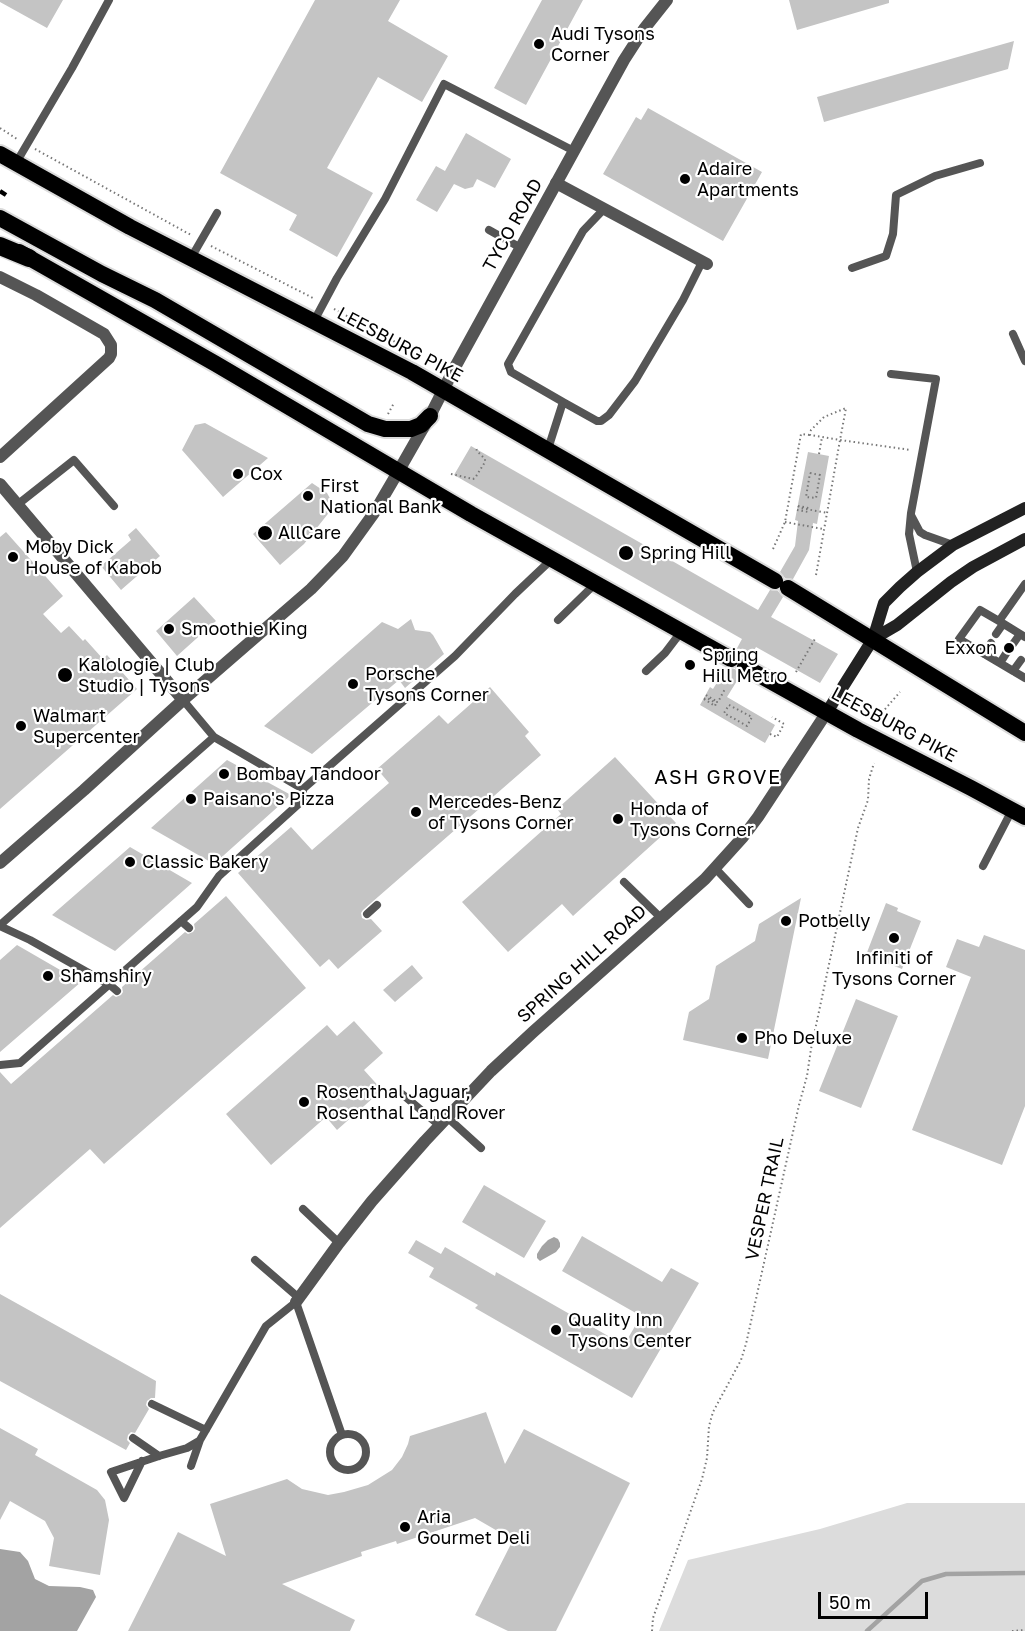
<!DOCTYPE html>
<html>
<head>
<meta charset="utf-8">
<style>
  body { margin:0 }
  #map { position:relative; width:1025px; height:1631px; overflow:hidden; background:#fff; font-family:"Golos Text",sans-serif }
  canvas { display:block }
  .scale { position:absolute; left:818px; top:1592px; width:110px; height:27px; box-sizing:border-box; border:3px solid #000; border-top:0; padding-left:8px; font-size:18px; line-height:21px; white-space:nowrap; color:#000; -webkit-text-stroke:4px #fff; paint-order:stroke }
</style>
</head>
<body>
<div id="map">
<canvas width="1025" height="1631"></canvas>
<div class="scale">50 m</div>
</div>
<script>
const c = document.querySelector('canvas').getContext('2d');
c.lineJoin = 'round';
function paint(path, color) { c.fillStyle = color; c.fill(path, 'evenodd'); }
const toPath = rows => new Path2D(rows.map(r => 'M' + r).join(''));
function trace(path, color, width, dash) { c.strokeStyle = color; c.lineWidth = width; c.lineCap = dash ? 'butt' : 'round'; c.setLineDash(dash || []); c.stroke(path); }
function write(font, color, halo, rows, align = 'center') {
  c.font = font + ' "Golos Text",sans-serif'; c.lineWidth = 4.5; c.setLineDash([]); c.textBaseline = 'middle'; c.strokeStyle = halo; c.fillStyle = color; for (const [text, x, y, turn = 0] of rows) {
    c.save(); c.translate(x, y); c.rotate((+turn || 0) * Math.PI / 180); c.textAlign = isNaN(turn) ? turn : align; if (halo) c.strokeText(text, 0, 0); c.fillText(text, 0, 0); c.restore();
  }
}
paint(toPath([
  [907,1503,1025,1503,1025,1631,659,1631,688,1560,820,1529]
]), '#dcdcdc');
paint(toPath([
  [554,1237,558,1239,560,1243,560,1247,556,1252,540,1261,537,1258,537,1254,542,1246,548,1240],
  [0,1549,20,1552,28,1561,35,1579,49,1586,80,1587,93,1590,96,1597,77,1631,0,1631]
]), '#a3a3a3');
trace(toPath([
  [867,1631,922,1581,946,1574,1025,1573]
]), '#a3a3a3', 4.5);
paint(toPath([
  [0,0,63,0,47,28,0,2],
  [315,0,400,0,388,21,448,56,422,102,378,77,327,168,373,193,337,257,289,230,297,215,220,173],
  [542,0,583,0,526,105,494,88],
  [789,0,889,0,889,3,797,30],
  [1014,41,1008,69,824,122,817,97],
  [648,108,762,172,723,241,603,174,636,117,641,120],
  [466,133,511,159,495,188,477,179,473,187,465,189,454,184,437,212,416,200,436,166,445,171],
  [205,423,268,458,223,497,182,450,195,425],
  [471,446,758,610,770,590,778,591,783,597,771,617,838,654,820,683,756,647,750,658,741,657,736,650,742,639,454,475],
  [808,452,829,456,819,512,817,524,813,523,809,550,793,579,785,578,780,572,795,546,798,521,795,520],
  [312,483,327,493,332,502,331,510,304,544,280,565,253,534],
  [136,528,160,556,121,590,101,566,131,540,128,535],
  [6,532,63,596,43,614,61,633,69,626,83,641,85,639,103,659,107,655,137,689,0,809,0,537],
  [194,597,216,621,177,656,156,631],
  [411,619,415,630,430,632,433,635,444,654,405,688,399,680,312,754,264,726,382,622,398,629],
  [726,668,735,669,740,676,727,697,775,725,765,743,700,705,710,687,713,689],
  [490,687,529,732,525,736,541,755,363,910,361,913,362,918,366,920,371,919,382,931,338,969,329,959,320,967,238,873,291,827,312,850,389,783,377,769,439,715,448,724],
  [615,757,676,823,573,916,562,904,508,952,462,902,561,814,557,809],
  [227,760,291,795,214,864,151,828],
  [130,847,192,883,115,951,52,915],
  [226,896,306,988,104,1164,90,1149,0,1228,0,1072,11,1084,113,995,116,997,121,995,123,992,122,987,185,932,188,934,193,932,195,929,194,924],
  [801,898,768,1059,683,1040,689,1012,709,999,716,966,755,941,759,924],
  [886,903,898,908,897,911,921,921,902,969,866,955],
  [984,935,1025,950,1025,1106,1002,1165,912,1130,971,977,946,967,957,939,979,947],
  [17,945,81,982,0,1052,0,960],
  [412,965,423,978,395,1002,383,990],
  [856,999,898,1016,861,1108,819,1091],
  [354,1021,383,1053,364,1070,382,1090,337,1130,326,1117,271,1165,226,1114,327,1025,337,1036],
  [484,1185,546,1221,524,1258,462,1222],
  [582,1236,662,1282,671,1268,699,1283,632,1398,475,1308,478,1305,429,1277,434,1268,408,1253,416,1240,441,1254,445,1247,495,1276,496,1272,624,1345,641,1316,562,1271],
  [0,1294,156,1381,155,1398,151,1398,147,1401,146,1405,149,1409,135,1433,131,1432,128,1435,127,1440,130,1443,126,1450,0,1381],
  [486,1412,505,1464,524,1429,630,1483,556,1631,508,1631,475,1615,513,1540,475,1518,397,1544,396,1541,361,1552,362,1556,282,1584,355,1620,350,1631,128,1631,178,1532,226,1556,210,1504,287,1479,302,1489,328,1495,344,1492,368,1485,392,1470,402,1457,408,1444,410,1436],
  [0,1428,38,1449,35,1455,97,1490,105,1500,109,1520,100,1575,49,1566,54,1538,45,1521,10,1501,0,1520]
]), '#c4c4c4');
const trunk = toPath([
  [0,154,130,227,412,372,775,581],
  [0,218,102,274,155,300,368,424,385,429,411,429,421,425,430,416],
  [19,252,216,364,471,514,731,659],
  [788,588,1025,733],
  [745,667,858,730,971,788,1025,817]
]);
const motorway = toPath([
  [0,246,29,258]
]);
trace(trunk, '#dbdbdb', 20);
trace(motorway, '#dbdbdb', 21);
trace(toPath([
  [0,128,17,139],
  [35,149,191,235],
  [211,246,313,298],
  [334,309,399,344,422,354],
  [388,414,394,403],
  [819,454,822,437],
  [810,473,820,475,816,498,806,497,810,473],
  [451,474,473,479,475,478,485,462,485,459,477,451,476,448],
  [798,506,800,508,828,513],
  [798,506,809,508],
  [797,510,808,512],
  [785,522,823,529],
  [773,549,785,522,801,434,810,435],
  [816,575,840,440,846,408,824,417,811,430,810,435,840,440,911,450],
  [796,672,816,637],
  [706,695,716,701],
  [704,699,707,698,714,702,718,702,725,689],
  [704,699,715,706,716,703],
  [729,705,752,717,747,726,724,713,729,705],
  [879,716,900,692],
  [770,734,777,737,784,724,772,717],
  [652,1631,653,1618,702,1479,707,1458,709,1426,713,1412,741,1360,746,1344,799,1105,807,1076,811,1049,858,828,868,800,869,779,874,763],
  [1012,1631,1025,1630]
]), '#777', 2, [1.5, 3]);
trace(toPath([
  [16,163,72,68,109,0],
  [489,230,521,248],
  [191,258,217,213],
  [852,268,886,256,893,234,896,195,935,176,980,163],
  [314,321,337,278,385,199,444,84,574,151],
  [1013,334,1025,361],
  [891,374,936,379,911,513,909,534,917,572],
  [563,402,597,421,601,421,609,415,635,381,683,300,702,262],
  [548,449,563,402,511,372,508,364,583,231,604,209],
  [17,505,74,460,114,506],
  [911,515,920,532,925,535,953,545],
  [1025,584,999,621,980,610,959,639,1025,678],
  [558,620,595,584],
  [999,621,1025,637],
  [996,634,1003,624],
  [1013,644,1020,634],
  [984,654,991,643],
  [1000,663,1007,652],
  [646,671,665,653,681,632],
  [1013,671,1021,660],
  [183,700,214,737,303,789],
  [303,789,455,656,515,594,552,559],
  [983,866,1012,810],
  [715,868,749,904],
  [624,882,661,918],
  [367,914,377,905],
  [181,921,189,928],
  [0,925,214,737],
  [0,926,30,940,110,985,117,991],
  [0,1065,20,1063,197,907,219,876,303,800,303,789],
  [402,1094,440,1126],
  [448,1118,481,1148],
  [303,1209,339,1243],
  [255,1260,299,1298],
  [152,1404,206,1430],
  '330 1452a18 18 0 1 1 36 0a18 18 0 1 1-36 0Z',
  [133,1438,159,1456],
  [142,1461,124,1498,111,1472,159,1456,187,1448,199,1441],
  [191,1466,200,1440,266,1326,296,1302,342,1435]
]), '#555', 8);
trace(toPath([
  [556,183,707,264],
  [0,277,36,295,104,334,111,345,111,354,109,358,0,457],
  [0,484,183,700],
  [0,863,84,790,183,700,311,589,343,556,374,513,398,472],
  [296,1302,339,1243,372,1201,425,1141,491,1071,533,1032,705,879,743,837,758,817,827,712]
]), '#555', 12);
trace(toPath([
  [398,472,430,416,454,369,624,60,644,29,667,0]
]), '#555', 12);
trace(toPath([
  [873,639,897,625,951,582,973,567,1025,539],
  [827,712,873,639,884,603,900,587,917,572,953,545,1025,508]
]), '#222', 12);
trace(trunk, '#000', 16);
trace(motorway, '#000', 18);
trace(toPath([
  [0,191,6,195]
]), '#000', 4.5, [9, 3, 1.5, 3]);
for (const [x, y, r, color] of [
  [539,44,6,"#000"],
  [685,179,6,"#000"],
  [238,474,6,"#000"],
  [308,496,6,"#000"],
  [265,533,8,"#000"],
  [626,553,8,"#000"],
  [13,557,6,"#000"],
  [169,629,6,"#000"],
  [1009,648,6,"#000"],
  [690,665,6,"#000"],
  [65,675,8,"#000"],
  [353,684,6,"#000"],
  [21,726,6,"#000"],
  [224,774,6,"#000"],
  [191,799,6,"#000"],
  [416,812,6,"#000"],
  [618,819,6,"#000"],
  [130,862,6,"#000"],
  [786,921,6,"#000"],
  [894,938,6,"#000"],
  [48,976,6,"#000"],
  [742,1038,6,"#000"],
  [304,1102,6,"#000"],
  [556,1330,6,"#000"],
  [405,1527,6,"#000"]
]) { const dot = new Path2D(); dot.arc(x, y, r, 0, 2 * Math.PI); c.fillStyle = color; c.fill(dot); trace(dot, '#fff', 2); }
write('18px', '#000', '#fff', [
  ["Audi Tysons",551,34],
  ["Corner",551,55],
  ["Adaire",697,169],
  ["Apartments",697,190],
  ["Cox",250,474],
  ["First",320,486],
  ["National Bank",320,507],
  ["AllCare",278,533],
  ["Moby Dick",25,547],
  ["House of Kabob",25,568],
  ["Spring Hill",640,553],
  ["Smoothie King",181,629],
  ["Exxon",997,648,"right"],
  ["Spring",702,655],
  ["Hill Metro",702,676],
  ["Kalologie | Club",78,665],
  ["Studio | Tysons",78,686],
  ["Porsche",365,674],
  ["Tysons Corner",365,695],
  ["Walmart",33,716],
  ["Supercenter",33,737],
  ["Bombay Tandoor",236,774],
  ["Paisano's Pizza",203,799],
  ["Mercedes-Benz",428,802],
  ["of Tysons Corner",428,823],
  ["Honda of",630,809],
  ["Tysons Corner",630,830],
  ["Classic Bakery",142,862],
  ["Potbelly",798,921],
  ["Infiniti of",894,958,"center"],
  ["Tysons Corner",894,979,"center"],
  ["Shamshiry",60,976],
  ["Pho Deluxe",754,1038],
  ["Rosenthal Jaguar,",316,1092],
  ["Rosenthal Land Rover",316,1113],
  ["Quality Inn",568,1320],
  ["Tysons Center",568,1341],
  ["Aria",417,1517],
  ["Gourmet Deli",417,1538]
], 'left');
write('18px', '#000', '#fff', [
  ["TYCO ROAD",513,225,-61],
  ["LEESBURG PIKE",400,345,28],
  ["LEESBURG PIKE",894,725,28],
  ["SPRING HILL ROAD",582,964,-42],
  ["VESPER TRAIL",765,1199,-78]
]);
c.letterSpacing = '1.5px';
write('20px', '#000', '#fff', [
  ["ASH GROVE",718,778]
]);
c.letterSpacing = '0px';
</script>
</body>
</html>
